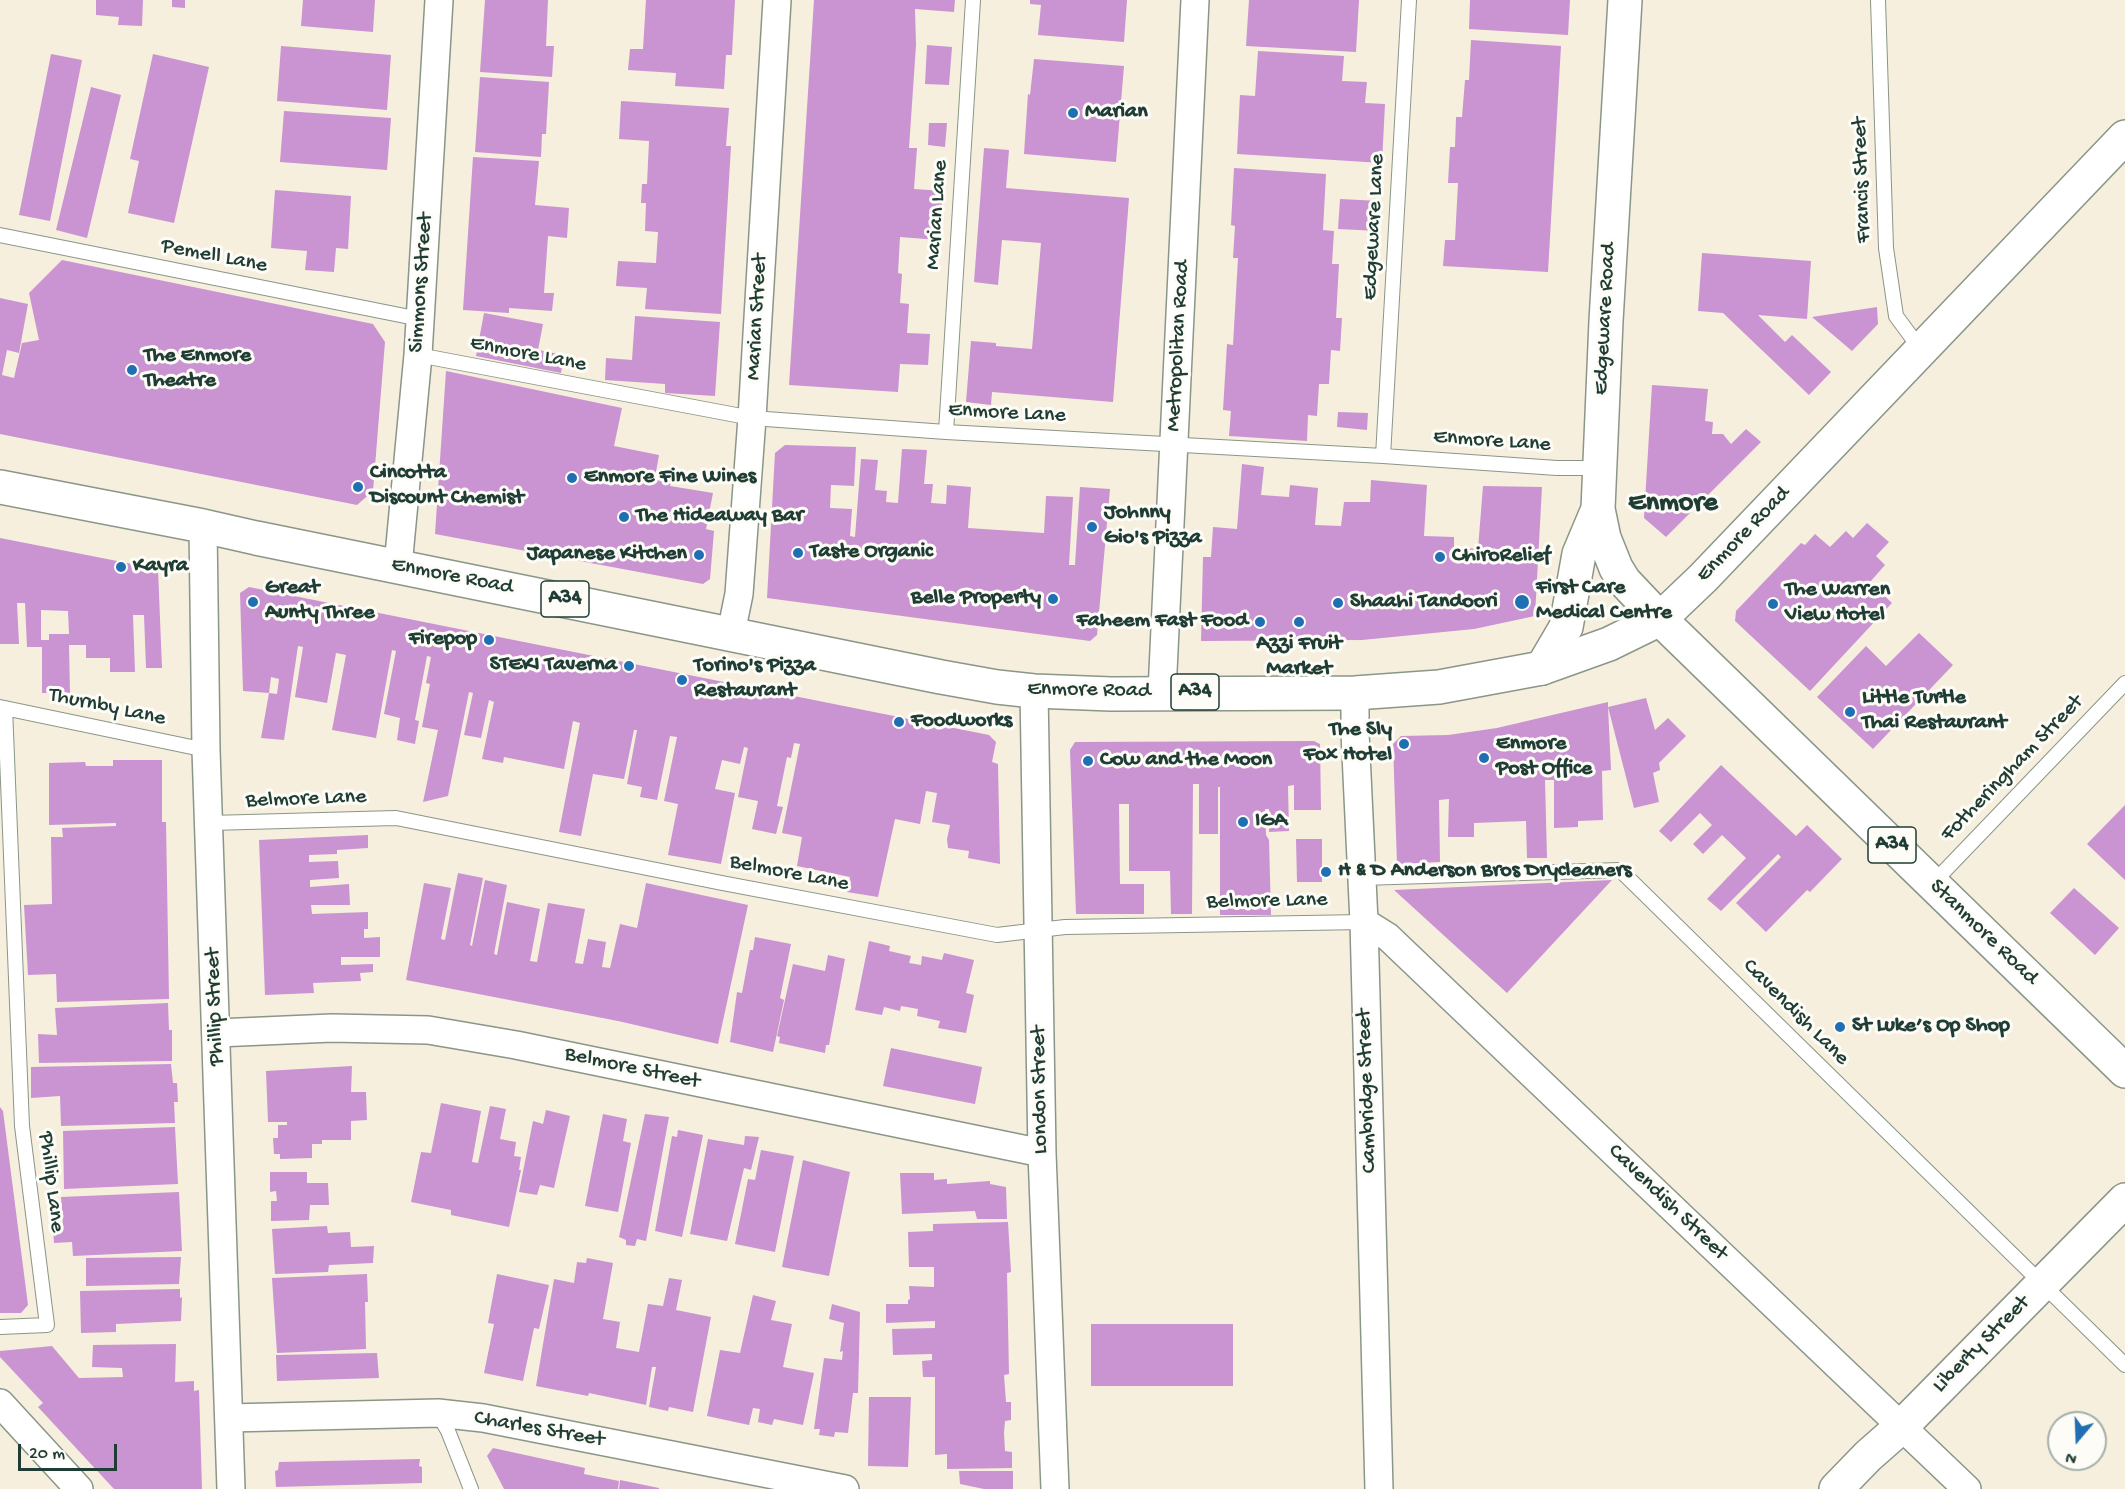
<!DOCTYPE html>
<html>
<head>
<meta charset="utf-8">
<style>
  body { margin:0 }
  #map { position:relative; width:2125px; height:1489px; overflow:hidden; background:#f6efdd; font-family:"Gochi Hand",sans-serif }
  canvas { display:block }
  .north { position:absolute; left:2047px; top:1411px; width:60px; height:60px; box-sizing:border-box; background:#fdfcf7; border:2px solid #a4b0a9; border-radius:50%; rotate:199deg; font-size:16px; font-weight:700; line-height:24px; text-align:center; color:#1f3d34 }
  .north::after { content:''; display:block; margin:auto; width:21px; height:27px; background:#1f6fb2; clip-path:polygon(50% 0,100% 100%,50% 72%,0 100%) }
  .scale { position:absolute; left:18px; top:1444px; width:99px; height:27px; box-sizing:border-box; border:3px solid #1f3d34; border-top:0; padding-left:8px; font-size:18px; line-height:21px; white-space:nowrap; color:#1f3d34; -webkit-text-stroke:4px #fdfcf7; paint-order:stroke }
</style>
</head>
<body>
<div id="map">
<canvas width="2125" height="1489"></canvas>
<div class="north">N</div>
<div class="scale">20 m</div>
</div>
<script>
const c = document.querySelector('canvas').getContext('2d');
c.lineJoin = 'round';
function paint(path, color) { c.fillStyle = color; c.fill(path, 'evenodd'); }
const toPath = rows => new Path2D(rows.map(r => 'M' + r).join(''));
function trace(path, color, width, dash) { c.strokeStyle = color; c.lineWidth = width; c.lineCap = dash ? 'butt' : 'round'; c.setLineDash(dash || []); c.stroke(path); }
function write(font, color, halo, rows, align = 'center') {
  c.font = font + ' "Gochi Hand",sans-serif'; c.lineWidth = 6; c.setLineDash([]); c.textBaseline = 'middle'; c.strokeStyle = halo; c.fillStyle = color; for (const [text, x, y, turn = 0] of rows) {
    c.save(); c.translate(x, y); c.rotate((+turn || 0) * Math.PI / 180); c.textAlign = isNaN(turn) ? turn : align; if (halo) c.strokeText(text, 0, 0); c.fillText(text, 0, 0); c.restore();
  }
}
paint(toPath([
  [96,0,143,0,142,26,118,25,119,17,96,15],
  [172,0,185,0,185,8,172,7],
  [303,0,375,0,373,32,301,26],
  [485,0,548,0,546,46,554,46,552,77,480,72],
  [646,0,735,0,732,55,726,55,724,89,675,86,676,73,628,70,630,49,643,49],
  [814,0,955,0,954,12,915,9,916,45,909,148,917,148,914,189,943,191,939,240,900,237,898,273,902,274,900,303,909,304,907,333,930,334,928,365,900,364,898,392,789,385],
  [1030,0,1127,0,1124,42,1038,35,1041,5,1030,4],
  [1249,0,1359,0,1356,52,1246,46],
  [1470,0,1570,0,1568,35,1469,29],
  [1471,40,1561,46,1548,272,1443,266,1445,240,1455,240,1458,183,1448,183,1450,147,1455,147,1456,117,1462,117,1465,80,1469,80],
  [927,45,952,47,949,85,925,84],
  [281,46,391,55,387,110,277,101],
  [1258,51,1344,56,1342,81,1367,82,1365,103,1385,104,1382,163,1237,154,1240,95,1255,96],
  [51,54,82,60,50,221,19,215],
  [153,54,209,67,174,223,128,213,139,161,130,159],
  [1034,59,1124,66,1116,162,1024,154,1028,94,1030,95],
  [480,77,549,82,546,134,542,134,541,157,475,152],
  [91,87,121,95,87,238,56,230],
  [621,101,729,108,726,146,731,146,721,314,645,309,647,288,616,286,618,261,656,263,658,232,645,231,646,203,641,203,642,184,647,184,649,141,619,139],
  [284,111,391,118,387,170,280,162],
  [929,123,947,123,945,147,928,145],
  [984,148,1009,150,1006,188,1129,198,1113,402,992,392,991,405,966,402,971,341,996,343,996,346,1032,349,1041,243,1002,240,998,285,974,282],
  [473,157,539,161,535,205,569,208,567,238,548,236,544,293,554,293,552,311,509,308,509,313,463,310],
  [1234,168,1326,174,1323,230,1334,231,1332,264,1339,264,1336,318,1342,318,1340,351,1331,350,1329,384,1319,384,1317,416,1308,415,1307,441,1229,436,1231,411,1223,410,1227,344,1233,345,1238,258,1233,258,1235,226,1231,225],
  [275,190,351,196,348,249,336,248,334,272,305,270,307,251,271,248],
  [1340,199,1380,201,1378,231,1338,229],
  [1702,253,1811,261,1807,319,1758,315,1785,342,1792,335,1831,372,1809,395,1723,313,1698,311],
  [62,260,373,324,385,342,373,491,357,505,0,434,0,298,28,304,19,353,7,350,2,375,14,378,22,343,39,340,29,293],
  [1877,307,1878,324,1852,351,1812,317],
  [484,313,543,324,538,350,564,355,561,373,476,356],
  [635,316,720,322,715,396,665,393,665,384,605,380,606,358,632,360],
  [446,371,622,408,614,446,659,455,656,472,673,474,670,486,713,493,706,529,714,531,710,579,703,584,435,534],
  [1652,385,1708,389,1705,421,1713,422,1712,434,1723,434,1731,444,1746,429,1761,442,1666,537,1644,518],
  [1338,412,1368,413,1367,430,1337,427],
  [785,445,856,447,854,486,831,485,830,508,852,509,850,536,855,537,861,459,878,460,875,490,887,491,886,502,898,503,902,449,927,450,924,484,933,484,931,503,946,504,947,485,971,487,968,528,1044,533,1046,496,1073,497,1069,565,1075,565,1080,487,1110,489,1097,635,1090,641,767,598,775,453],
  [1242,464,1264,467,1261,495,1289,497,1290,485,1318,488,1315,525,1341,526,1344,502,1370,502,1371,480,1427,485,1424,536,1454,537,1454,547,1478,549,1483,486,1542,487,1535,616,1474,629,1362,640,1201,641,1203,557,1211,557,1213,527,1237,529],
  [1867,523,1889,542,1876,556,1885,565,1870,582,1892,603,1810,691,1735,621,1736,611,1801,543,1805,545,1815,534,1830,547,1846,531,1853,538],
  [0,538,158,569,162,668,146,668,144,615,133,615,135,672,110,672,110,658,86,658,86,645,69,645,70,693,42,693,42,647,27,647,25,603,17,603,19,644,0,644],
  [41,610,68,611,69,634,49,634,49,640,41,640],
  [249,587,989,735,996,742,992,762,998,764,1000,864,968,858,969,851,948,848,947,839,950,825,932,822,937,793,926,791,920,824,895,819,878,897,847,892,850,877,797,866,802,837,782,833,800,744,794,743,791,758,787,757,777,806,783,807,776,834,752,829,758,801,738,797,748,748,744,747,740,764,722,760,715,789,735,793,721,864,668,855,678,804,664,801,677,737,670,736,657,800,640,797,642,787,627,784,637,730,634,730,624,779,593,774,581,836,559,832,580,723,573,721,564,769,504,757,503,763,482,759,494,702,489,700,481,738,464,735,473,693,469,692,448,796,423,802,438,730,422,727,430,684,426,683,431,657,427,656,415,720,419,721,415,744,397,740,400,718,384,714,396,651,392,650,376,738,332,730,346,655,336,653,327,703,295,697,303,647,298,646,284,740,261,738,269,693,243,691,240,593],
  [271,677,279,679,277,694,269,693],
  [1919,633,1953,665,1873,749,1817,697,1866,646,1886,666],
  [1646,698,1655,730,1668,718,1686,736,1659,763,1660,770,1653,773,1659,802,1634,808,1608,707,1611,770,1602,771,1603,820,1578,821,1578,827,1554,828,1554,780,1545,780,1547,858,1527,858,1526,821,1474,823,1474,837,1448,837,1449,799,1439,800,1440,862,1397,864,1393,744,1401,736,1448,735,1497,728,1608,702,1608,707],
  [1314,741,1320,744,1321,810,1294,810,1294,785,1288,786,1289,831,1269,832,1269,809,1265,809,1266,835,1269,840,1271,915,1220,915,1220,787,1218,787,1218,834,1199,834,1199,784,1193,784,1192,914,1171,914,1170,871,1129,871,1129,804,1119,804,1120,884,1144,884,1144,914,1076,914,1070,750,1075,742],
  [113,760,162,760,162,822,166,822,169,999,57,1002,56,974,28,975,24,905,52,904,51,837,63,837,62,828,116,826,116,823,49,825,49,763,85,762,86,766,113,766],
  [1721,765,1796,836,1807,825,1842,859,1810,892,1807,890,1766,932,1736,903,1781,857,1778,854,1721,911,1707,899,1746,858,1722,835,1703,854,1693,844,1712,825,1700,813,1671,842,1659,831],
  [2125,805,2125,880,2087,844],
  [368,835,368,848,337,850,337,854,309,855,309,862,338,861,339,878,310,880,310,887,349,884,350,905,311,905,312,914,368,912,368,929,364,929,364,938,380,937,380,957,341,957,341,965,373,964,373,972,360,973,361,981,313,983,314,993,265,995,259,840],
  [1296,839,1322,839,1322,882,1297,882],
  [458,873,483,878,470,945,472,946,485,880,507,885,494,954,497,955,507,902,540,909,530,961,537,962,548,903,585,909,575,963,583,964,588,939,606,942,602,967,610,968,620,924,637,928,646,883,748,905,718,1044,618,1021,406,980,424,883,451,888,441,939,445,940],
  [1612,880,1507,993,1394,890],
  [2074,888,2119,928,2095,955,2050,913],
  [755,937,791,944,780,998,784,1000,773,1052,730,1042,737,992,742,993,750,950,753,950],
  [869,941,890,946,889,951,911,956,909,963,921,965,922,956,942,960,944,953,974,960,966,993,974,995,966,1033,938,1028,940,1021,917,1016,918,1009,901,1006,900,1011,884,1007,882,1015,855,1010],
  [828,955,845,959,829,1045,826,1045,825,1053,779,1043,780,1037,777,1036,793,964,825,971],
  [168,1003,169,1030,172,1030,172,1061,39,1063,38,1034,57,1035,55,1008],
  [891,1048,982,1067,975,1104,883,1086],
  [171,1064,173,1083,177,1083,178,1102,174,1102,175,1123,61,1126,60,1096,31,1098,31,1067],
  [352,1066,351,1092,366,1092,367,1120,351,1121,351,1140,322,1140,322,1144,312,1144,312,1158,280,1159,280,1154,274,1154,273,1138,278,1138,278,1125,287,1125,287,1122,268,1122,266,1071],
  [441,1103,481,1111,472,1162,478,1163,490,1106,506,1109,500,1139,516,1142,514,1156,521,1157,519,1170,521,1170,509,1227,451,1215,451,1210,411,1202,421,1152,431,1153],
  [0,1107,3,1111,28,1305,21,1313,0,1313],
  [546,1110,570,1116,554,1188,540,1185,537,1195,519,1192,533,1121,543,1124],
  [603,1114,627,1119,623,1141,631,1143,618,1212,585,1206],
  [645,1114,669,1117,646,1241,637,1239,635,1246,626,1245,626,1240,619,1237],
  [175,1127,178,1184,64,1189,63,1131],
  [678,1130,703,1135,682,1237,655,1231,672,1136,677,1137],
  [745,1136,759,1137,751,1170,744,1168,727,1241,690,1234,708,1139,744,1145],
  [761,1150,794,1156,775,1252,735,1244,748,1179,755,1180],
  [803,1160,850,1172,829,1276,782,1267],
  [270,1172,307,1172,307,1183,328,1183,329,1205,310,1205,309,1220,271,1221,271,1201,277,1201,276,1191,270,1192],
  [900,1173,934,1173,934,1180,947,1179,947,1184,990,1181,990,1184,1006,1187,1007,1219,977,1219,975,1211,902,1214],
  [179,1192,182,1251,73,1256,72,1242,54,1243,53,1227,63,1226,61,1197],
  [1008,1222,1011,1272,1007,1273,1009,1374,1004,1375,1006,1402,1011,1402,1011,1420,1005,1421,1004,1433,1005,1451,1012,1452,1012,1468,947,1469,947,1454,935,1455,935,1377,923,1377,922,1361,932,1360,932,1354,893,1355,892,1329,935,1328,935,1321,886,1323,886,1304,908,1304,908,1300,910,1299,909,1286,934,1287,934,1267,909,1267,908,1232,933,1231,933,1224],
  [327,1226,328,1233,350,1232,351,1247,374,1246,373,1263,329,1265,328,1272,275,1274,272,1229],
  [181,1257,179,1284,86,1286,86,1258],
  [587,1258,613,1263,603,1319,620,1322,616,1348,639,1352,648,1304,663,1306,669,1278,682,1280,676,1310,711,1317,693,1412,669,1407,668,1411,649,1407,656,1367,652,1367,646,1405,589,1393,588,1396,536,1386,554,1279,574,1283,577,1262,586,1263],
  [367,1274,368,1302,365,1302,366,1349,277,1353,272,1278],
  [497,1274,549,1285,539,1329,534,1328,523,1381,484,1373,494,1324,488,1323],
  [180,1289,180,1298,182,1297,181,1321,116,1324,116,1332,81,1333,80,1291],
  [753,1295,776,1301,771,1320,792,1324,783,1367,814,1373,803,1425,774,1419,772,1425,758,1422,760,1409,753,1408,749,1425,707,1416,720,1350,740,1353],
  [832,1304,860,1312,858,1393,853,1393,848,1433,835,1432,834,1437,819,1435,820,1429,814,1429,824,1358,842,1360,843,1351,840,1352,844,1323,829,1319],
  [1091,1324,1233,1324,1233,1386,1091,1386],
  [176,1344,175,1382,194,1381,194,1391,199,1390,202,1489,114,1489,38,1407,43,1403,0,1357,0,1351,52,1346,79,1378,123,1377,122,1368,92,1367,93,1345],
  [377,1353,379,1378,277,1381,276,1355],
  [869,1397,911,1397,908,1467,868,1466],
  [493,1448,585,1468,584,1474,619,1481,618,1489,504,1489,487,1456],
  [420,1459,419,1466,422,1467,422,1483,276,1487,275,1471,278,1470,279,1462],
  [959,1471,1013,1471,1013,1489,984,1489,960,1484],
  [620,1480,659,1488,659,1489,619,1489]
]), '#ca93d2');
const service = toPath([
  [1878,0,1886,248,1896,316,1921,350],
  [0,235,420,319],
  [418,355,752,418,946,432,1383,456,1557,468,1599,468],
  [946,432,973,0],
  [1383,456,1409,0],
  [0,707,206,750],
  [210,823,396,818,722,883,997,935,1065,927,1364,922],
  [1362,878,1620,870,2125,1365],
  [1932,884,2125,683],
  [0,1327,47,1325,22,1126,5,708],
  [438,1413,448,1431,471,1489]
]);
const minor = toPath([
  [203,526,206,750,231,1489],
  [398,566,418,355,439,0],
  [731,633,739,594,752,418,777,0],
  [1034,691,1042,1153,1055,1489],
  [1162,692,1195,0],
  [1355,693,1355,733,1364,922,1379,1489],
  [1364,922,1388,937,1967,1489],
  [217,1033,332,1028,428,1030,516,1045,1042,1153],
  [0,1403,79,1489],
  [229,1418,438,1413,483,1418,845,1489]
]);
const secondary = toPath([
  [1625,0,1606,321,1598,509,1604,538,1616,568,1624,581,1660,619,1703,578,2125,137],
  [1542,668,1566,627,1579,554,1598,509],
  [1836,1489,1868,1456,1901,1427,2125,1200]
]);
const trunk = toPath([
  [0,487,203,526,256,538,941,677,997,687,1034,691,1111,694,1355,693,1439,687,1542,668,1609,644,1660,619,2125,1071]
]);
trace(service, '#8a9688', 16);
trace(minor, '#8a9688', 30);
trace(secondary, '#8a9688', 36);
trace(trunk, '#8a9688', 36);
trace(service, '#fff', 14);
trace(minor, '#fff', 27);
trace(secondary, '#fff', 33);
trace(trunk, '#fff', 33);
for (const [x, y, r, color] of [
  [1073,113,6,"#1f6fb2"],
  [132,370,6,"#1f6fb2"],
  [572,478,6,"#1f6fb2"],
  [358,487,6,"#1f6fb2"],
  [624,517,6,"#1f6fb2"],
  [1092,527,6,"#1f6fb2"],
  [798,553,6,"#1f6fb2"],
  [699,555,6,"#1f6fb2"],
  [1440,557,6,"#1f6fb2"],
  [121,567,6,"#1f6fb2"],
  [1053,599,6,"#1f6fb2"],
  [253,602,6,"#1f6fb2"],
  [1522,602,8,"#1f6fb2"],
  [1338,603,6,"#1f6fb2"],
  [1773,604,6,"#1f6fb2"],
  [1260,622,6,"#1f6fb2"],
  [1299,622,6,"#1f6fb2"],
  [489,640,6,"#1f6fb2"],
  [629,666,6,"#1f6fb2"],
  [682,680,6,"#1f6fb2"],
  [1850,712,6,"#1f6fb2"],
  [899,722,6,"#1f6fb2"],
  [1404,744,6,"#1f6fb2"],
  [1484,758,6,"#1f6fb2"],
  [1088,761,6,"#1f6fb2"],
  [1243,822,6,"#1f6fb2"],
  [1326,872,6,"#1f6fb2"],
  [1840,1027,6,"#1f6fb2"]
]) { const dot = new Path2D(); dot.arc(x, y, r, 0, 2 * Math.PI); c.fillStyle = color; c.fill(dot); trace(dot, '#fdfcf7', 2); }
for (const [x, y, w] of [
  [565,599,48],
  [1195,692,48],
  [1892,845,48]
]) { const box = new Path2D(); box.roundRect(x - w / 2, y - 18, w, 36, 4.5); c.fillStyle = '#fdfcf7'; c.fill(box); trace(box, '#1f3d34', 1.5); }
write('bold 21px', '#1f3d34', null, [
  ["A34",565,599],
  ["A34",1195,692],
  ["A34",1892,845]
]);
write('bold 22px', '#1f3d34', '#fdfcf7', [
  ["Marian",1085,113],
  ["The Enmore",144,357],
  ["Theatre",144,382],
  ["Cincotta",370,474],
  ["Discount Chemist",370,499],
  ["Enmore Fine Wines",584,478],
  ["Johnny",1104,514],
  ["Gio's Pizza",1104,539],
  ["The Hideaway Bar",636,517],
  ["Taste Organic",810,553],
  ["Japanese Kitchen",687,555,"right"],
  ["ChiroRelief",1452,557],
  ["Kayra",133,567],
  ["Great",265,589],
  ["Aunty Three",265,614],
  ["First Care",1536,589],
  ["Medical Centre",1536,614],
  ["The Warren",1785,591],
  ["View Hotel",1785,616],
  ["Belle Property",1041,599,"right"],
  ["Shaahi Tandoori",1350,603],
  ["Faheem Fast Food",1248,622,"right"],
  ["Firepop",477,640,"right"],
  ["Azzi Fruit",1299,645,"center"],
  ["Market",1299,670,"center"],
  ["STEKI Taverna",617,666,"right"],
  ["Torino's Pizza",694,667],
  ["Restaurant",694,692],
  ["Little Turtle",1862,699],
  ["Thai Restaurant",1862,724],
  ["Foodworks",911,722],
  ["The Sly",1392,731,"right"],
  ["Fox Hotel",1392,756,"right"],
  ["Enmore",1496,745],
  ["Post Office",1496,770],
  ["Cow and the Moon",1100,761],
  ["IGA",1255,822],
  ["H & D Anderson Bros Drycleaners",1338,872],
  ["St Luke’s Op Shop",1852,1027]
], 'left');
write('22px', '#1f3d34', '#fdfcf7', [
  ["Francis Street",1863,180,-92],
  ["Marian Lane",938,215,-86],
  ["Edgeware Lane",1375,227,-87],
  ["Pemell Lane",214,257,11],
  ["Simmons Street",422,283,-86],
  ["Marian Street",758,317,-87],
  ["Edgeware Road",1606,319,-87],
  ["Metropolitan Road",1179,346,-87],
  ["Enmore Lane",528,355,11],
  ["Enmore Lane",1007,414,3],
  ["Enmore Lane",1492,442,4],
  ["Enmore Road",1744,535,-46],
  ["Enmore Road",452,577,11],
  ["Enmore Road",1089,691,1],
  ["Thurnby Lane",107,708,12],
  ["Fotheringham Street",2013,769,-46],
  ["Belmore Lane",306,800,-2],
  ["Belmore Lane",789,874,11],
  ["Belmore Lane",1267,902,-1],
  ["Stanmore Road",1983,933,44],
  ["Phillip Street",216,1007,-92],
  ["Cavendish Lane",1795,1013,45],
  ["Belmore Street",632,1069,12],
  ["London Street",1041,1090,-91],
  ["Cambridge Street",1368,1091,-92],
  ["Phillip Lane",50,1182,83],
  ["Cavendish Street",1667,1203,44],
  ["Liberty Street",1982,1345,-45],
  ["Charles Street",539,1430,10]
]);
write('bold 28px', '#1f3d34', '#fdfcf7', [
  ["Enmore",1673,505]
]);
</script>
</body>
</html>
